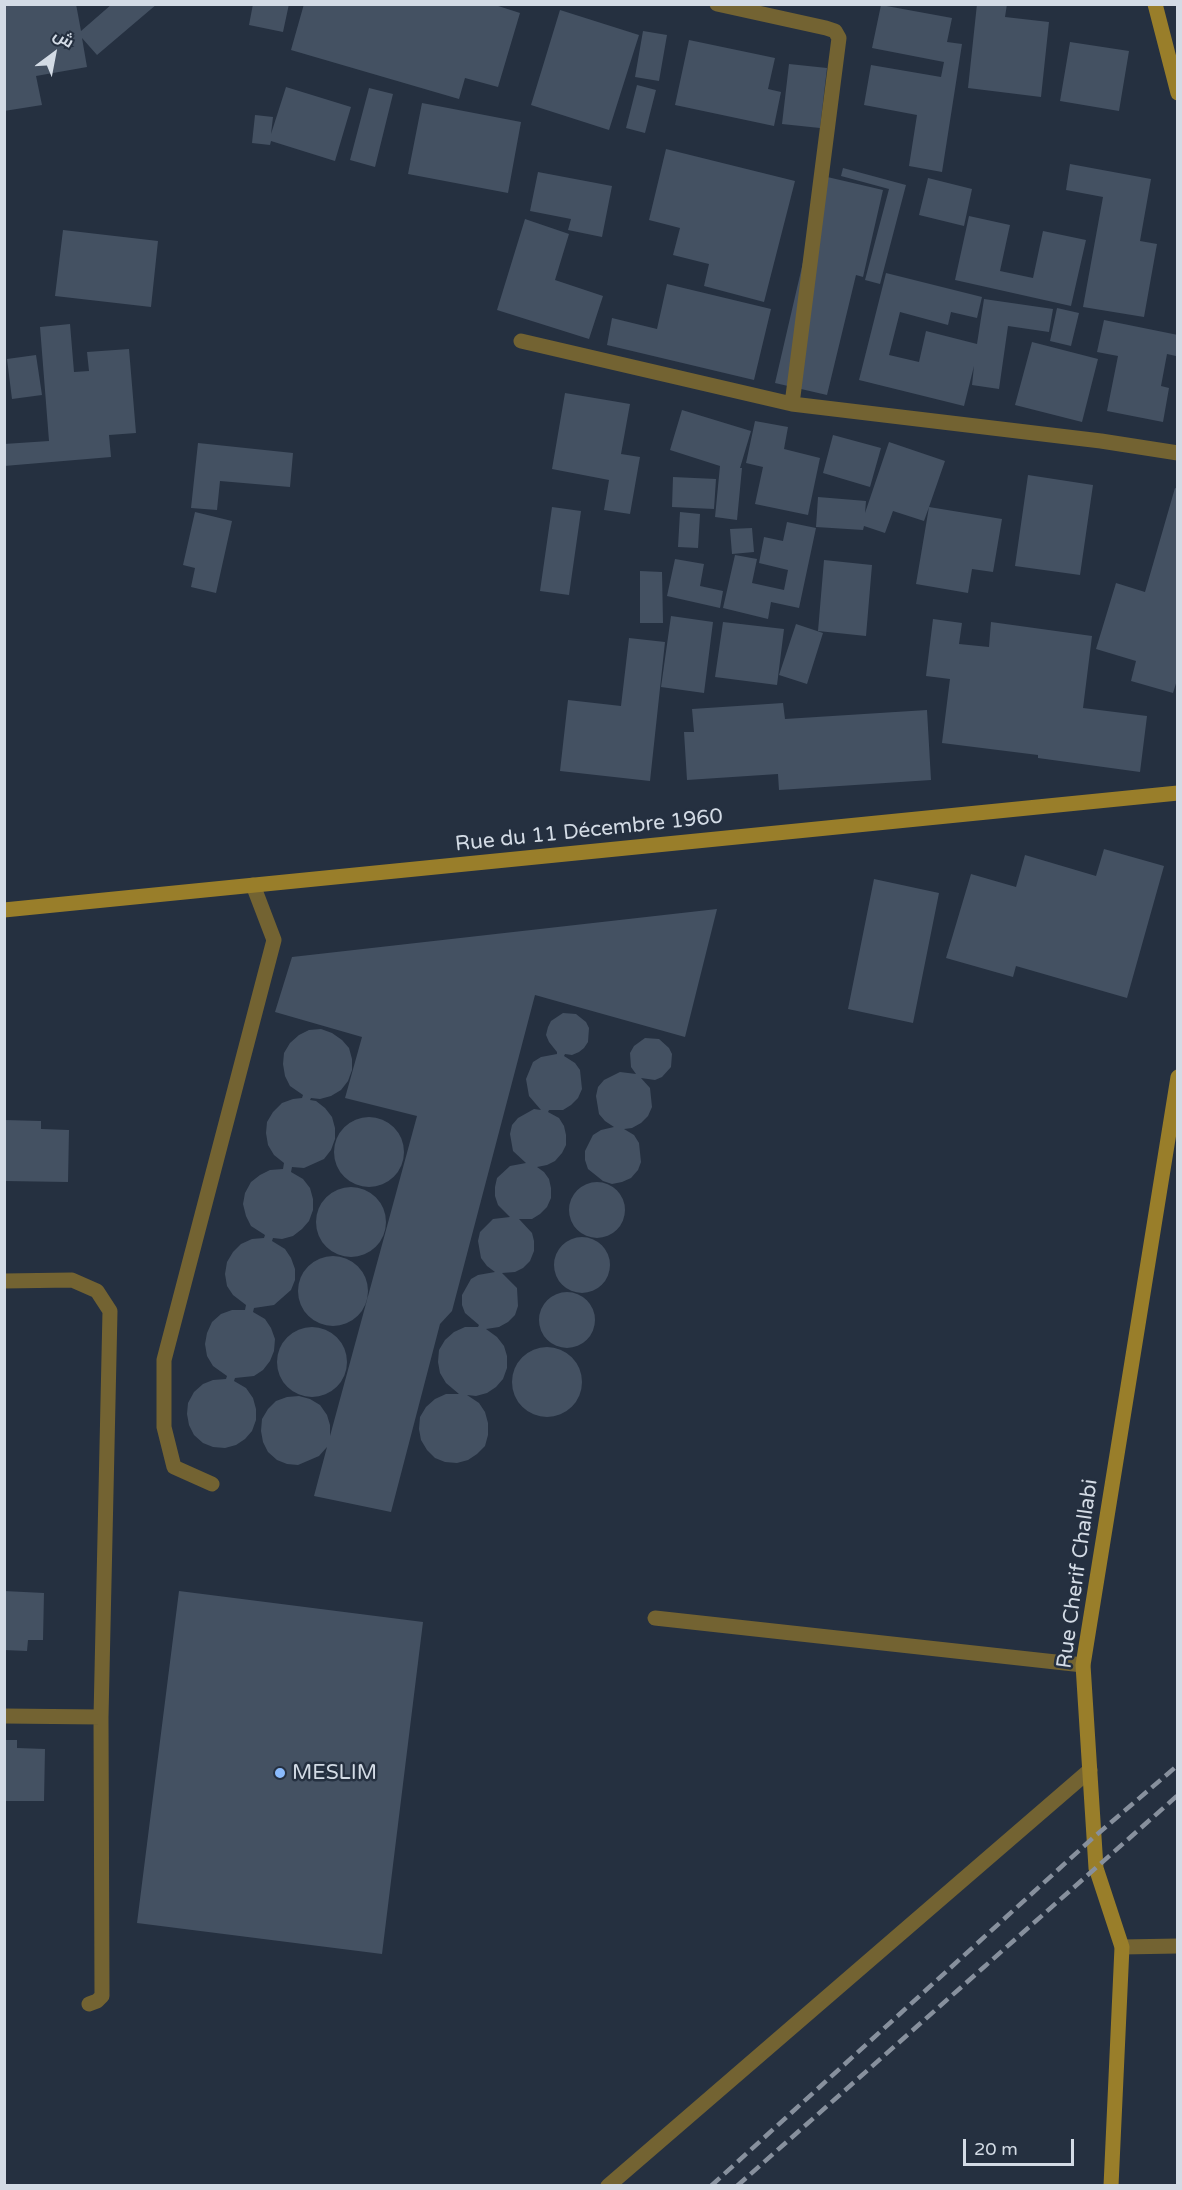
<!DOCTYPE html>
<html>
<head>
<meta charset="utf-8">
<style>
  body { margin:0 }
  #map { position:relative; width:1182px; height:2190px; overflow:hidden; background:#253040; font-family:"Varela Round",Cairo,sans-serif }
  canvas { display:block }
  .frame { position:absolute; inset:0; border:6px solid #d3dbe5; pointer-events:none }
  .north { position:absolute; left:24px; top:24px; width:60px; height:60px; -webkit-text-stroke:4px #253040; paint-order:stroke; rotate:32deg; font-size:16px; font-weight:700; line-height:24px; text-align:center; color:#d3dbe5 }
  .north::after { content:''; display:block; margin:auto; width:21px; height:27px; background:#d3dbe5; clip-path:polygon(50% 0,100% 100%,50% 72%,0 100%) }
  .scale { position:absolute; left:963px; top:2139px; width:111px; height:27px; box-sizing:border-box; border:3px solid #d3dbe5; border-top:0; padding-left:8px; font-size:18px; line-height:21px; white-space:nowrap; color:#d3dbe5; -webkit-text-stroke:4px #253040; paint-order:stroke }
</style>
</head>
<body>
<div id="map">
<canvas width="1182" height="2190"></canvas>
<div class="frame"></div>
<div class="north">ش</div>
<div class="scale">20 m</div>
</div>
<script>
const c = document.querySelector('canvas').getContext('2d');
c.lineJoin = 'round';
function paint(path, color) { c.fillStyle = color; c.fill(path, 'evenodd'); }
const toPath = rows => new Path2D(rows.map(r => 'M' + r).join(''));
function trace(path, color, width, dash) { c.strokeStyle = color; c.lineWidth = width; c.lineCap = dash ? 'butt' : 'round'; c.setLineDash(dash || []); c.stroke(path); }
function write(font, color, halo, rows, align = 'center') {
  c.font = font + ' "Varela Round",sans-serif'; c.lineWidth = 5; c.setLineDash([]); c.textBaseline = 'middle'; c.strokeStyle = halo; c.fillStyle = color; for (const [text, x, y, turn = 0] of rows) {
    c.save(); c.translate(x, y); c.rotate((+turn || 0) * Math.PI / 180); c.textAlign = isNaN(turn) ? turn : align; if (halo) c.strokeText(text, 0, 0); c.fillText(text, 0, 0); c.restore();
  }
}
paint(toPath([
  [4,4,76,4,81,31,112,4,157,4,97,55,82,38,87,67,36,76,42,105,4,111],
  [253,4,289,4,283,32,249,25],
  [304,4,492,4,520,13,498,87,465,78,459,99,291,50],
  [977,4,1007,4,1005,17,1049,22,1041,97,968,88],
  [881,5,952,18,947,42,962,44,942,172,909,166,917,115,864,105,871,65,941,77,944,62,872,48],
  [560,10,639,35,609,130,531,105],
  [643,31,667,35,659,81,635,77],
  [689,40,775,58,768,89,781,92,774,126,675,105],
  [1070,42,1129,51,1119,111,1060,101],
  [789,64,827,68,820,128,782,124],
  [637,85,656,90,645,133,626,128],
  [286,87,351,107,335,161,271,141,270,145,252,143,255,115,273,117,271,134],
  [369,88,393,94,375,167,350,160],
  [422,103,521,122,508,193,408,174],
  [666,149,795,181,764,302,704,286,709,264,673,255,680,228,649,220],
  [1070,164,1151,179,1140,241,1157,244,1144,317,1083,307,1103,197,1066,190],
  [843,168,906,185,880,284,865,280,889,189,841,176],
  [538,172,612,186,602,237,568,230,571,219,530,211],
  [823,176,883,190,863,277,856,275,827,395,775,383],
  [928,178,972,189,964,226,919,215],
  [969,216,1010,225,1000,271,1033,278,1043,231,1086,240,1071,306,955,280],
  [525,219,569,234,555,280,603,296,589,339,497,310],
  [63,230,158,241,151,307,55,296],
  [886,273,982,297,977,318,951,312,948,325,900,312,889,355,919,362,926,331,977,344,984,299,1053,309,1049,332,1008,326,999,389,972,385,974,366,964,406,859,380],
  [667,284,771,309,754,380,607,345,612,318,657,329],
  [1057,308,1079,313,1071,346,1050,341],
  [1104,320,1178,335,1176,356,1167,354,1161,386,1169,388,1163,422,1107,411,1118,356,1097,352],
  [70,324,74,372,89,371,87,352,129,349,136,433,109,435,111,457,4,466,4,444,49,441,40,327],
  [1032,342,1098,359,1082,422,1015,405],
  [36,355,42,395,12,399,7,359],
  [565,393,630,404,621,454,640,457,630,514,604,510,609,480,552,469],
  [682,410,751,431,740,468,742,468,737,520,715,517,720,466,670,450],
  [755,421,788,427,784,449,820,458,808,515,755,504,763,467,746,463],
  [833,435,881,448,870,487,823,473],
  [889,442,945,461,929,507,1002,519,993,572,972,569,968,593,916,584,929,507,924,521,893,511,885,533,864,526,863,530,816,527,818,497,866,501,865,513],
  [198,443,293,453,290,487,220,481,217,510,191,508],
  [1028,475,1093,485,1080,575,1015,566],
  [673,477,716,479,714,509,672,507],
  [1175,488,1178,489,1178,677,1173,693,1131,681,1136,661,1096,649,1116,583,1145,592],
  [552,507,581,511,569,595,540,591],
  [195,512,232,521,216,593,191,587,195,568,183,565],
  [680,512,700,514,698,548,678,547],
  [787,522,816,528,799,608,771,602,768,619,723,608,735,555,757,559,752,583,784,590,788,570,759,563,764,537,783,541],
  [752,528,754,552,732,554,730,529],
  [675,559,704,564,700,586,723,591,720,608,667,596],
  [824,560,872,565,866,636,818,631],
  [640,571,662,572,663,623,640,623],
  [671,616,713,622,704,693,661,687],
  [933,619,962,623,959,644,989,647,991,622,1092,636,1083,708,1147,716,1140,772,1038,758,1038,755,942,743,950,679,926,676],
  [723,622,784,629,777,685,715,677],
  [796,624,823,633,807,684,779,675],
  [629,638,665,642,650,781,560,771,568,700,621,706],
  [783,703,785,719,927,710,931,780,779,790,778,774,687,780,684,732,694,732,692,709],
  [1104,849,1164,866,1127,998,1016,966,1013,977,946,958,971,874,1016,887,1025,855,1096,876],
  [874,879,939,893,913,1023,848,1009],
  [717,909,685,1037,535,995,452,1311,440,1324,391,1512,314,1496,327,1447,319,1456,298,1465,287,1464,277,1460,268,1452,263,1442,261,1431,262,1419,268,1409,276,1401,287,1397,299,1396,310,1399,320,1405,327,1415,330,1425,330,1436,417,1116,345,1098,362,1037,275,1012,292,957],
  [563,1013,576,1014,586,1022,589,1028,588,1042,584,1048,579,1052,572,1055,565,1054,564,1056,575,1063,580,1070,582,1089,578,1098,571,1105,563,1110,549,1110,548,1112,559,1118,564,1126,566,1135,566,1145,562,1153,555,1161,547,1165,537,1167,544,1172,549,1179,551,1188,551,1198,547,1207,540,1214,532,1219,519,1219,532,1233,534,1241,534,1251,530,1261,523,1268,515,1272,502,1273,517,1288,518,1306,515,1315,508,1322,499,1327,486,1329,497,1337,504,1346,507,1356,507,1368,503,1379,496,1387,487,1393,476,1396,467,1395,479,1403,485,1412,488,1423,488,1435,485,1446,477,1454,468,1460,457,1463,445,1462,435,1458,427,1450,421,1440,419,1429,420,1417,426,1407,435,1399,446,1394,459,1394,446,1383,440,1373,438,1362,439,1350,445,1340,454,1332,465,1327,478,1327,479,1325,465,1313,462,1305,462,1295,471,1279,478,1275,495,1272,487,1266,481,1258,478,1241,480,1232,493,1219,510,1217,498,1205,495,1196,495,1187,497,1178,510,1166,526,1163,513,1151,510,1134,512,1125,518,1118,534,1109,541,1110,529,1096,526,1079,533,1062,541,1057,557,1054,557,1052,549,1042,546,1035,548,1027,551,1021],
  [321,1029,332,1033,342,1040,349,1048,352,1059,352,1070,348,1081,341,1090,331,1096,320,1099,311,1098,310,1100,316,1101,325,1108,332,1117,335,1128,335,1139,331,1150,324,1159,304,1168,292,1167,291,1172,303,1179,310,1188,313,1199,313,1210,309,1221,302,1229,293,1236,282,1239,273,1238,272,1241,285,1249,291,1258,295,1269,295,1280,291,1290,274,1305,254,1308,253,1312,265,1319,271,1328,275,1339,274,1351,270,1361,263,1370,254,1376,235,1378,234,1381,246,1388,253,1398,256,1409,256,1420,252,1431,245,1439,236,1445,225,1448,213,1447,203,1443,194,1435,189,1425,187,1414,188,1403,194,1392,203,1384,213,1380,226,1379,227,1376,213,1366,207,1356,205,1344,207,1333,212,1322,221,1314,232,1310,245,1310,246,1305,233,1295,227,1286,225,1274,227,1262,233,1252,241,1244,252,1239,264,1238,265,1235,251,1226,246,1216,243,1204,245,1193,251,1182,260,1175,270,1170,283,1169,284,1163,274,1155,268,1145,266,1133,267,1122,273,1112,282,1103,293,1099,302,1098,303,1095,290,1086,285,1076,283,1064,284,1053,290,1043,299,1035,309,1030],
  [645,1038,659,1039,669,1048,672,1054,671,1067,662,1077,655,1080,641,1078,650,1088,652,1107,648,1116,641,1123,632,1128,624,1129,634,1135,639,1143,641,1162,638,1170,631,1178,622,1182,612,1184,603,1181,588,1169,585,1160,585,1151,593,1135,601,1130,614,1127,605,1121,599,1114,596,1096,598,1087,604,1080,620,1072,636,1074,631,1067,630,1053,634,1046],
  '334 1152a35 35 0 1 1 70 0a35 35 0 1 1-70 0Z',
  [4,1120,41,1121,41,1129,69,1130,68,1182,4,1181],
  '569 1210a28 28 0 1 1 56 0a28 28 0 1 1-56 0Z',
  '316 1222a35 35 0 1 1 70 0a35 35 0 1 1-70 0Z',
  '554 1265a28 28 0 1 1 56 0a28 28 0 1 1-56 0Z',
  '298 1291a35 35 0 1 1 70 0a35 35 0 1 1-70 0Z',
  '539 1320a28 28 0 1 1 56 0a28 28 0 1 1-56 0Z',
  '277 1362a35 35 0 1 1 70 0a35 35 0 1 1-70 0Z',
  '512 1382a35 35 0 1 1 70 0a35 35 0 1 1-70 0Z',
  [4,1591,44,1593,43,1640,28,1640,27,1651,4,1650],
  [179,1591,423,1622,382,1954,137,1923],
  [4,1740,17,1740,17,1748,45,1749,44,1801,4,1801]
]), '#445162');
trace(toPath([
  [717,4,826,28,835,31,839,38,792,404],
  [521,341,792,404,1101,441,1178,453],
  [4,1281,72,1280,97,1291,110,1311,101,1717,102,1996,97,2001,89,2004],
  [212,1484,174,1467,164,1427,164,1360,274,940,253,885],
  [655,1618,1083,1665],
  [4,1716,101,1717],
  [1122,1947,1178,1946],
  [608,2186,1090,1770]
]), '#736332', 15);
trace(toPath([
  [1155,4,1178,93],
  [4,910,1178,793],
  [1111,2186,1122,1947,1096,1868,1083,1665,1178,1077]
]), '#997e2a', 15);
trace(toPath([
  [711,2186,1094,1837,1178,1765],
  [737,2186,1178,1795]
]), '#87909d', 4.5, [12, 6]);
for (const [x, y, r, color] of [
  [280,1773,6,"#8abafc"]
]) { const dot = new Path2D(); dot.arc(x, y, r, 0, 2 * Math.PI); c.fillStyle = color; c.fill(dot); trace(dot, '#253040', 2); }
write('21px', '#d3dbe5', '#253040', [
  ["Rue du 11 Décembre 1960",589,831,-6],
  ["Rue Cherif Challabi",1078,1574,-82]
]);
write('21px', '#d3dbe5', '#253040', [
  ["MESLIM",292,1773]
], 'left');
</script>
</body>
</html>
